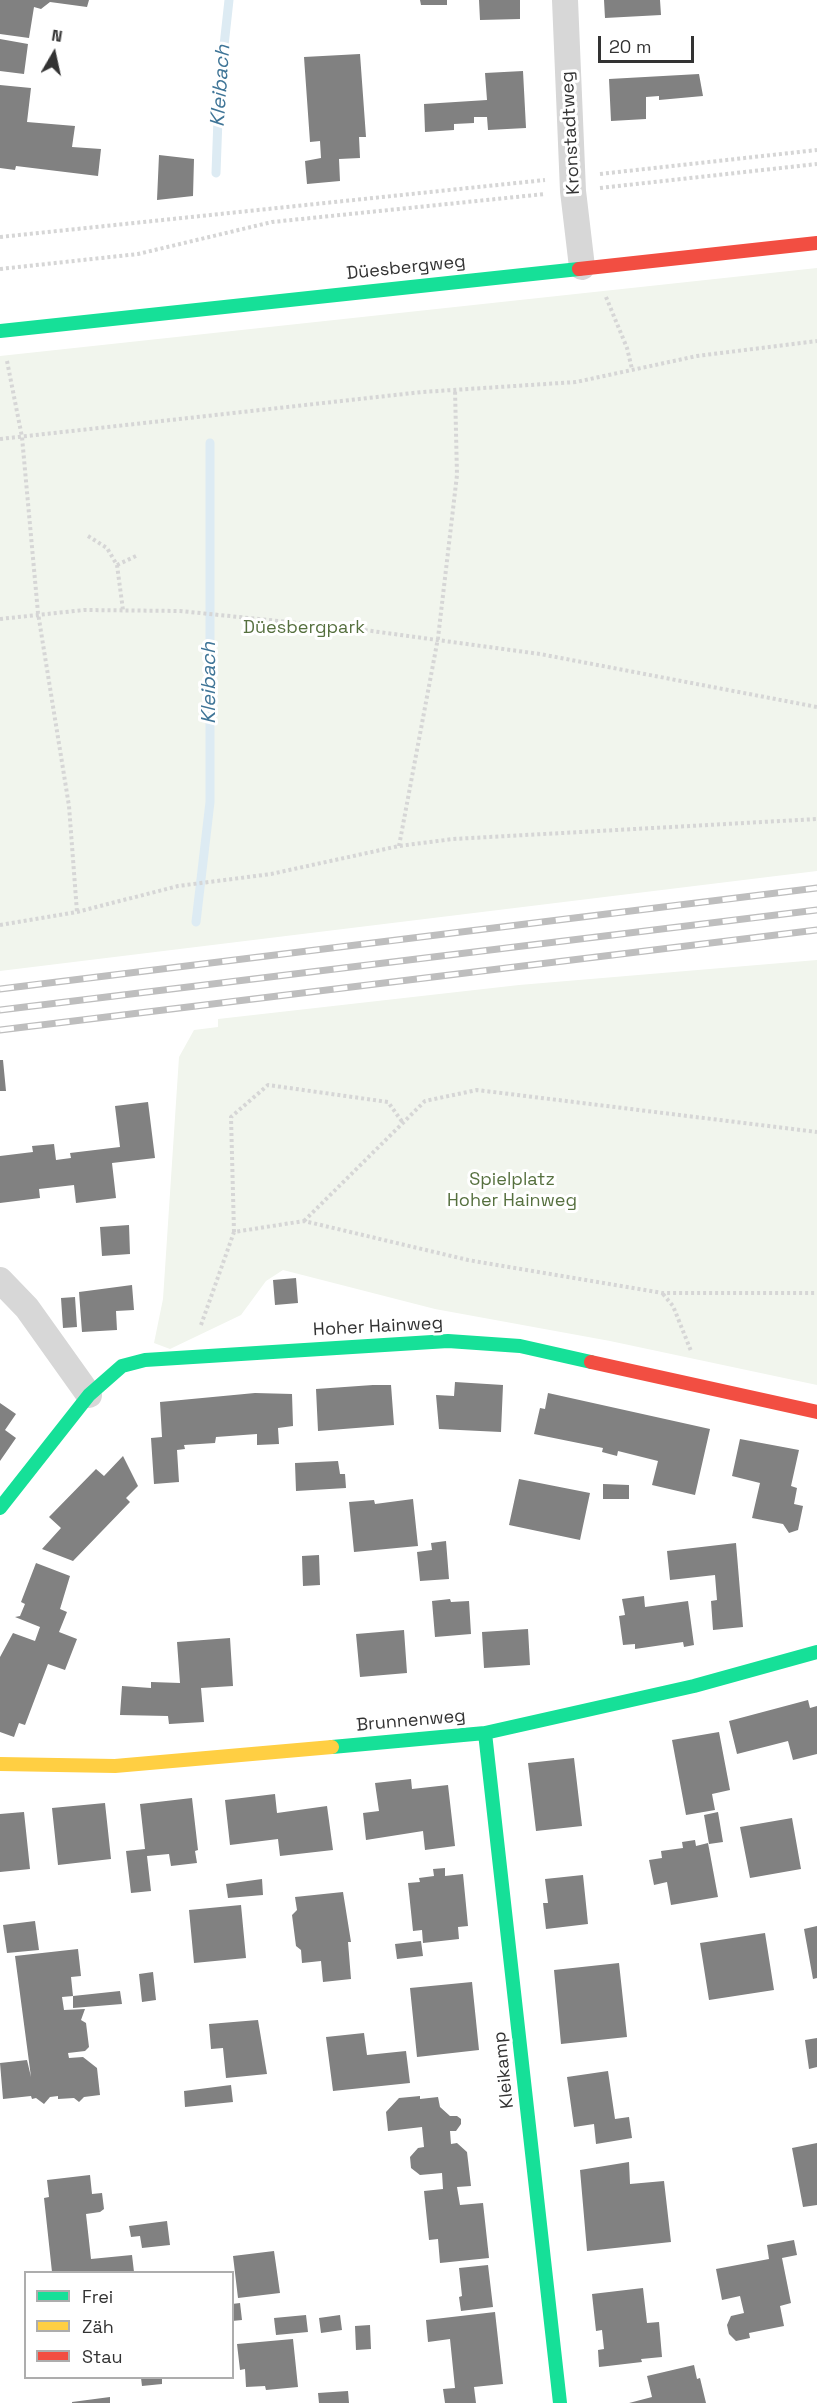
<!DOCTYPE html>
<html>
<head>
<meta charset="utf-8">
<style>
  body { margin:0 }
  #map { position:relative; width:817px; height:2403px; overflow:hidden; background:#fff; font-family:"Space Grotesk",sans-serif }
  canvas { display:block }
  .legend { position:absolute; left:24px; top:2271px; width:210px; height:108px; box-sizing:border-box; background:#fff; border:2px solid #adadad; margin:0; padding:8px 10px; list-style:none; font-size:18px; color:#333 }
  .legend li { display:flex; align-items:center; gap:12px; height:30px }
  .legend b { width:30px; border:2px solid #adadad }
  .north { position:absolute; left:24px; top:24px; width:60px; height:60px; -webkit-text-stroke:4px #fff; paint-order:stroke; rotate:9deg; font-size:16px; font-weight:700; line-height:24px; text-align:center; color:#333 }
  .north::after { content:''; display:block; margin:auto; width:21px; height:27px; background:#333; clip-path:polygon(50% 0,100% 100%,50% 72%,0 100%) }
  .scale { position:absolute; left:598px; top:36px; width:96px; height:27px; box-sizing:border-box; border:3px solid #333; border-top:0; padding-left:8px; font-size:18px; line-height:21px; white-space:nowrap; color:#333; -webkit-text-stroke:4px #fff; paint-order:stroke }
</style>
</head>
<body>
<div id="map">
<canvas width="817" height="2403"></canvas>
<ul class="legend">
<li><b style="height:8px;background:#16e098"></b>Frei</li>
<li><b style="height:8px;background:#ffcf43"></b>Zäh</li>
<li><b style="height:8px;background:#f24e42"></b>Stau</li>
</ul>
<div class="north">N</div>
<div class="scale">20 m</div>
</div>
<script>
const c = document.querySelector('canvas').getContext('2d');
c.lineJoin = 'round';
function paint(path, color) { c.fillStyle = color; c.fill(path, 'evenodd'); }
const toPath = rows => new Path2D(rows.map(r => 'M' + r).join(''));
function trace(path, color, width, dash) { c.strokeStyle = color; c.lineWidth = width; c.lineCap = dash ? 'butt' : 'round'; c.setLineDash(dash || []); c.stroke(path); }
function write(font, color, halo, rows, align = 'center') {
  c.font = font + ' "Space Grotesk",sans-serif'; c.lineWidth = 6; c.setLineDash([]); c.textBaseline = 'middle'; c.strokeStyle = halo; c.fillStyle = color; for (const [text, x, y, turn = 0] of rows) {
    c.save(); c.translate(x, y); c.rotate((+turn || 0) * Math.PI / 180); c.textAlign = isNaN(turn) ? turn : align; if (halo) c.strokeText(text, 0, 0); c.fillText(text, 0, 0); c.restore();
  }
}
paint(toPath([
  [817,268,817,871,0,971,0,356],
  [817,960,817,1385,610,1341,435,1309,283,1270,266,1281,241,1315,170,1349,154,1343,163,1299,179,1057,194,1030,218,1027,218,1019,519,985]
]), '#f1f5ed');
trace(toPath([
  [216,173,219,91,229,0],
  [196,922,210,802,210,443]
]), '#ddebf3', 9);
paint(toPath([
  [0,0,89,0,87,7,50,2,41,9,34,7,29,38,0,34],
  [420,0,447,0,447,5,421,5],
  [479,0,520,0,520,19,480,20],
  [604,0,660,0,661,15,605,18],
  [0,39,28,44,24,74,0,71],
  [360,54,366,137,359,137,360,158,339,159,340,181,307,184,305,161,321,158,320,141,310,142,304,57],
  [523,71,526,128,488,130,487,117,474,117,474,123,454,124,454,130,425,132,424,104,487,100,485,73],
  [699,74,703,96,659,100,659,96,646,97,646,119,611,121,609,79],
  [0,85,31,88,27,122,75,126,72,147,101,149,98,176,16,166,15,170,0,168],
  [159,155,194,159,193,196,157,200],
  [0,1060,3,1060,6,1091,0,1091],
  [148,1102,155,1158,112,1163,116,1198,76,1203,74,1185,39,1189,40,1198,0,1203,0,1156,33,1152,32,1146,54,1144,56,1160,71,1158,70,1153,120,1147,115,1106],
  [129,1225,130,1254,102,1256,100,1227],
  [296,1278,298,1303,275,1305,273,1280],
  [132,1285,134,1310,116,1311,117,1330,82,1332,79,1292],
  [75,1297,77,1327,63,1328,61,1298],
  [455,1382,503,1385,501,1432,439,1429,436,1395,454,1396],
  [373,1385,391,1385,394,1425,318,1431,316,1389],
  [255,1393,292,1394,293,1426,278,1428,279,1444,257,1445,257,1434,216,1437,215,1443,184,1445,185,1449,177,1450,179,1482,154,1484,151,1438,162,1437,160,1402],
  [548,1393,710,1429,695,1495,652,1485,658,1461,618,1451,617,1456,602,1452,603,1448,534,1434,540,1408,545,1409],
  [0,1403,16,1414,5,1430,16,1438,0,1461],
  [740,1439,799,1450,791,1486,797,1488,794,1504,803,1506,798,1530,789,1533,783,1524,752,1518,760,1483,732,1476],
  [123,1456,138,1486,126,1498,130,1502,73,1561,42,1549,61,1528,49,1517,96,1469,104,1476],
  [338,1461,340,1474,345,1474,346,1488,296,1491,295,1463],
  [519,1479,590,1493,580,1540,509,1525],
  [603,1484,629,1485,629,1499,603,1499],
  [413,1499,418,1546,354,1552,349,1502,374,1500,375,1504],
  [446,1541,449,1579,420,1581,417,1552,432,1550,431,1543],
  [736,1543,743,1627,713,1630,711,1601,717,1600,715,1575,670,1580,667,1551],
  [319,1555,320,1585,303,1586,302,1556],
  [36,1563,70,1576,60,1609,67,1612,59,1632,77,1639,65,1670,48,1664,25,1725,19,1723,14,1737,0,1732,0,1657,13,1633,35,1641,40,1627,15,1617,20,1616,25,1604,21,1602],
  [644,1596,645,1607,688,1601,694,1645,684,1647,683,1642,635,1649,635,1644,623,1645,619,1616,625,1615,622,1599],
  [450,1599,451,1602,469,1601,471,1634,435,1637,432,1601],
  [528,1629,530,1665,484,1668,482,1632],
  [404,1630,407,1673,360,1677,356,1634],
  [230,1638,233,1686,201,1688,204,1722,169,1724,168,1716,120,1715,122,1686,151,1688,151,1682,180,1683,177,1642],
  [808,1700,810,1708,817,1706,817,1754,793,1760,788,1741,737,1754,729,1721],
  [719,1732,730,1790,712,1794,715,1810,686,1815,672,1740],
  [574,1758,582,1826,536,1831,528,1763],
  [411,1779,412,1789,448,1785,455,1846,425,1850,423,1831,366,1840,363,1813,379,1811,375,1783],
  [275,1794,277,1813,327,1806,333,1850,280,1856,278,1839,230,1845,225,1800],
  [192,1798,198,1850,195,1851,197,1863,171,1866,169,1854,147,1856,151,1891,131,1893,126,1851,145,1849,140,1804],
  [105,1803,111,1859,58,1865,52,1808],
  [24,1812,30,1869,0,1872,0,1814],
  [718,1812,723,1842,709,1844,704,1815],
  [792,1818,801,1869,750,1878,740,1827],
  [695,1840,696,1846,708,1843,718,1897,671,1905,667,1882,654,1885,649,1860,662,1858,661,1851,683,1848,682,1842],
  [445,1868,445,1876,463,1874,468,1926,458,1927,459,1939,423,1943,422,1930,413,1931,408,1883,420,1882,419,1878,434,1876,433,1869],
  [583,1875,588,1924,546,1929,543,1903,548,1903,545,1879],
  [262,1879,263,1895,228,1898,226,1884],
  [343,1892,351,1942,348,1942,351,1979,323,1982,321,1961,302,1963,301,1950,296,1946,292,1915,297,1910,295,1897],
  [241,1905,246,1958,194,1963,189,1910],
  [35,1921,39,1950,7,1953,3,1925],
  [817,1926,817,1978,813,1979,804,1929],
  [765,1933,774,1990,709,2000,700,1943],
  [421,1941,423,1956,397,1959,395,1944],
  [78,1949,81,1976,71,1977,73,1996,62,1997,64,2010,85,2009,81,2020,86,2023,89,2047,85,2051,68,2053,69,2058,83,2057,97,2068,100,2095,84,2097,79,2102,74,2098,58,2099,58,2096,50,2097,44,2104,36,2098,32,2099,31,2096,3,2099,0,2063,27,2060,31,2077,15,1956],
  [619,1963,627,2037,561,2044,554,1970],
  [153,1972,156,2000,142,2002,139,1974],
  [472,1982,479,2050,417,2057,410,1988],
  [120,1991,122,2004,73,2008,73,1996],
  [258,2020,267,2074,226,2078,223,2048,211,2049,209,2024],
  [364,2033,367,2055,406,2051,410,2083,333,2091,326,2037],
  [817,2038,817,2067,809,2069,805,2040],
  [608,2071,615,2119,629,2117,632,2138,596,2144,594,2124,574,2127,567,2077],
  [231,2085,233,2102,185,2107,184,2091],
  [420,2096,420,2099,438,2097,440,2107,450,2116,457,2116,461,2119,461,2124,456,2131,450,2131,451,2144,457,2143,467,2152,471,2186,457,2187,460,2205,483,2203,489,2258,440,2263,438,2239,429,2240,424,2191,443,2189,442,2173,420,2175,411,2168,410,2157,418,2148,424,2147,422,2127,388,2131,386,2112,399,2098],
  [817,2143,817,2205,803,2207,792,2148],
  [629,2162,630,2184,664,2181,671,2242,587,2251,580,2170],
  [90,2175,92,2194,102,2193,104,2209,100,2212,86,2214,91,2259,132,2255,134,2272,52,2272,44,2198,49,2197,47,2180],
  [167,2221,170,2245,142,2248,140,2236,131,2237,129,2226],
  [794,2240,797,2255,782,2258,791,2303,780,2306,784,2326,749,2333,750,2338,736,2341,729,2334,727,2325,731,2316,744,2313,740,2296,722,2300,716,2269,769,2259,767,2245],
  [274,2251,280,2293,238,2298,233,2256],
  [488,2265,493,2307,461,2311,459,2297,462,2296,459,2268],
  [643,2288,647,2323,659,2322,662,2357,641,2359,642,2362,599,2367,598,2350,604,2349,602,2330,596,2331,592,2294],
  [240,2303,242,2320,232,2321,232,2304],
  [495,2312,503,2384,474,2387,476,2403,445,2403,443,2389,455,2388,450,2339,428,2342,426,2320],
  [306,2315,308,2332,276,2335,274,2318],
  [340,2315,342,2330,321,2333,319,2318],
  [370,2325,371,2349,356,2350,355,2326],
  [293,2339,298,2387,266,2390,265,2386,246,2387,245,2369,240,2370,237,2344],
  [694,2365,697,2379,700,2378,706,2403,629,2403,652,2397,647,2376],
  [141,2378,162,2378,162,2384,142,2386],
  [348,2391,349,2403,319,2403,318,2393],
  [110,2397,110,2403,72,2403,72,2402]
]), '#818181');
trace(toPath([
  [600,174,817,150],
  [600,188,817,164],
  [0,237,545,180],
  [0,269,138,254,272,222,545,194],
  [606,297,627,348,632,369],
  [7,361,22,437,38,613,69,806,77,912],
  [0,439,422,392,576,382,697,356,817,341],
  [88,536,107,548,117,565,123,610],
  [117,565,136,556],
  [0,619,84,610,180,611,357,629,540,654,817,707],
  [399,846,438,638,457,475,455,389],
  [0,925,77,912,178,886,271,874,399,846,453,839,817,819],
  [304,1221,425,1101,477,1090,817,1132],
  [234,1232,231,1117,268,1085,388,1102,403,1123],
  [663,1294,673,1306,691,1351],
  [201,1325,234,1232,304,1221,468,1260,662,1293,817,1293]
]), '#d6d6d6', 4, [3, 3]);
trace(toPath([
  [565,0,573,191,582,267],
  [0,1280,27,1308,89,1395]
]), '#d7d7d7', 26);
trace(toPath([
  [0,331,579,269],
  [0,1508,89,1395,122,1366,145,1360,448,1341,520,1346,591,1362],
  [485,1733,560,2403],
  [332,1747,485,1733,694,1686,817,1652]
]), '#16e098', 14);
trace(toPath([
  [0,1764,115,1766,332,1747]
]), '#ffcf43', 14);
trace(toPath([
  [579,269,817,243],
  [591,1362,817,1412]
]), '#f24e42', 14);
const rail = toPath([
  [0,989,817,888],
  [0,1010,817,910],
  [0,1030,817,930]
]);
trace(rail, '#bebebe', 7);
trace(rail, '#fff', 4.5, [14]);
write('18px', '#333', '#fff', [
  ["Kronstadtweg",571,133,-93],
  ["Düesbergweg",406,268,-6],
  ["Hoher Hainweg",378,1327,-3],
  ["Brunnenweg",411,1721,-5],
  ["Kleikamp",504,2070,-96]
]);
write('18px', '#56703f', '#fff', [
  ["Düesbergpark",304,628],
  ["Spielplatz",512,1180],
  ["Hoher Hainweg",512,1201]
]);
write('italic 20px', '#3f7597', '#fff', [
  ["Kleibach",221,86,-86],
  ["Kleibach",210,683,-90]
]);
</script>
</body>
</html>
